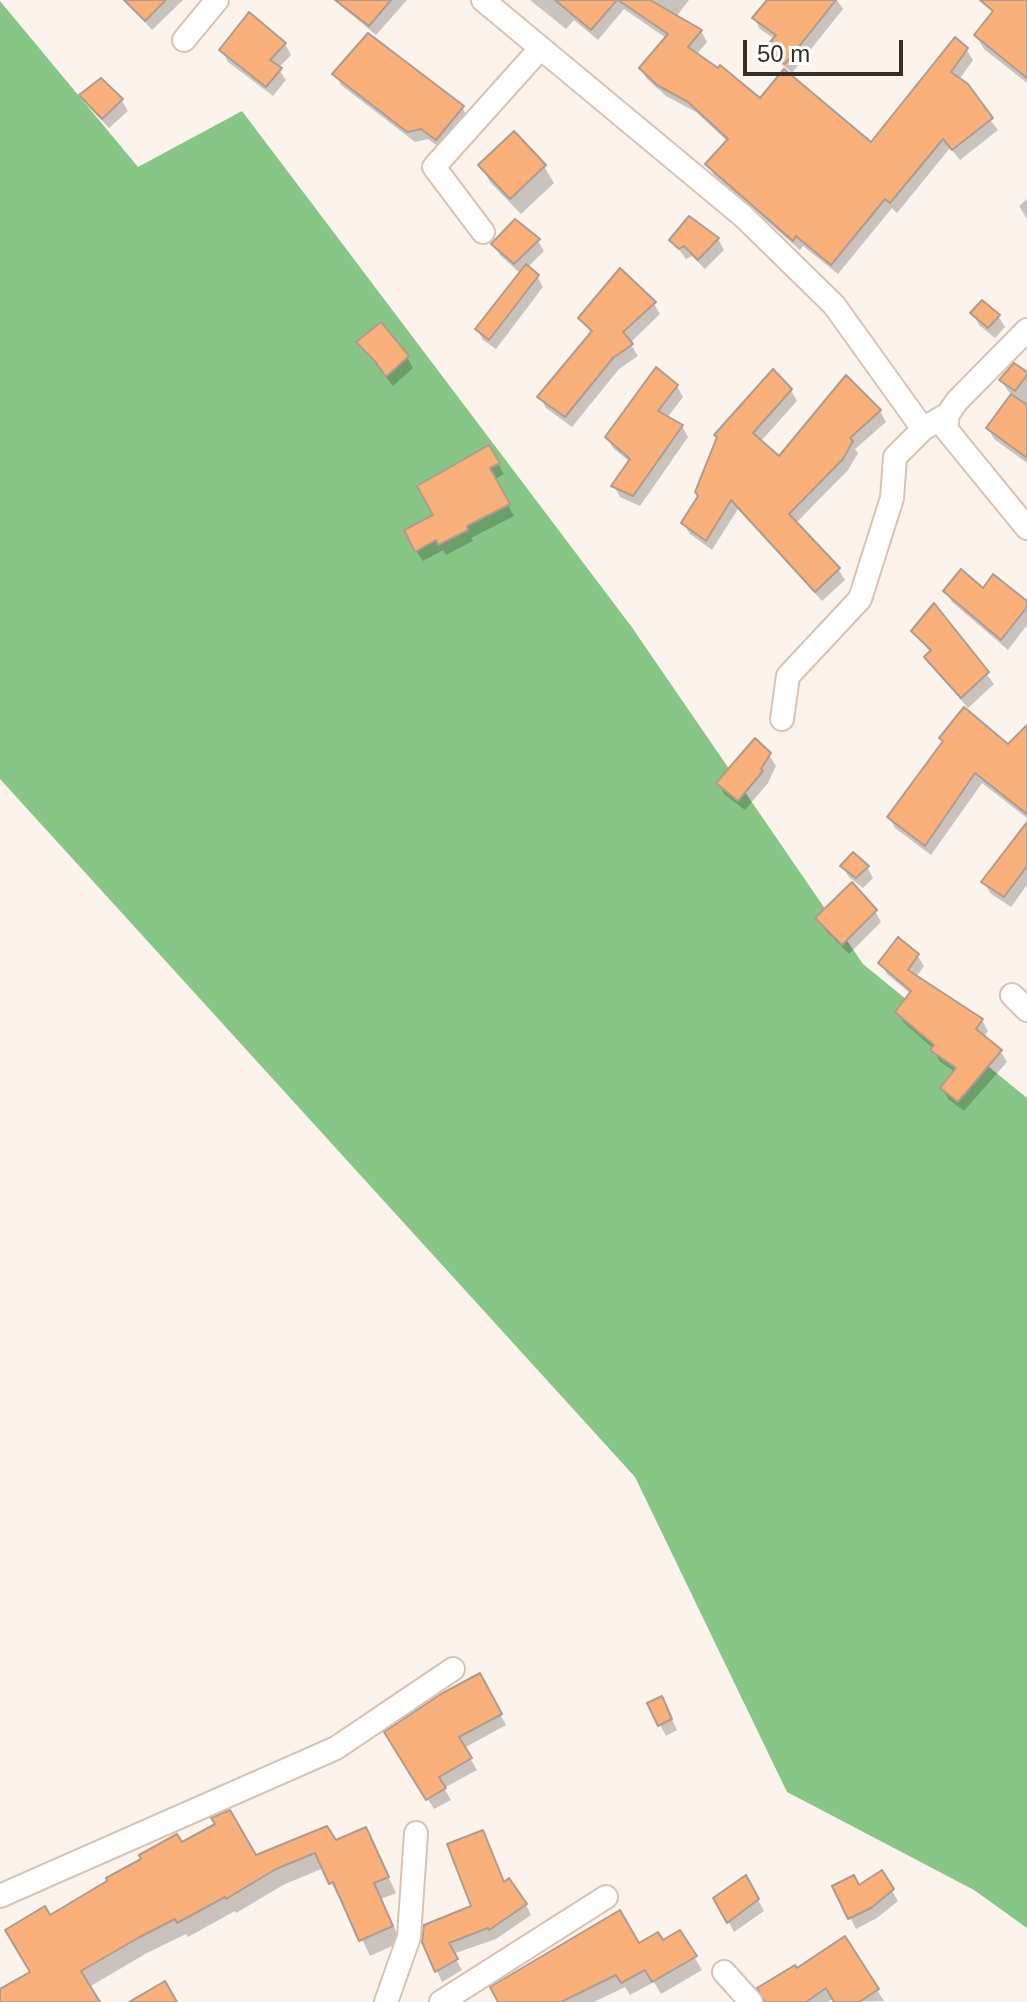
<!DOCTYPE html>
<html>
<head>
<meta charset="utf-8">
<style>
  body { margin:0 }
  #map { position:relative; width:1027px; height:2002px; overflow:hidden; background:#fcf3ed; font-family:Arial,sans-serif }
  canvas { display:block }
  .scale { position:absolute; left:743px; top:40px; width:160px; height:36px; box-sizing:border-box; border:4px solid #372e28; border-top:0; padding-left:10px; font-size:24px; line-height:28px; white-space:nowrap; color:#372e28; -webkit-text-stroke:6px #fff; paint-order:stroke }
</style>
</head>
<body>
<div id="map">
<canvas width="1027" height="2002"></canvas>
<div class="scale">50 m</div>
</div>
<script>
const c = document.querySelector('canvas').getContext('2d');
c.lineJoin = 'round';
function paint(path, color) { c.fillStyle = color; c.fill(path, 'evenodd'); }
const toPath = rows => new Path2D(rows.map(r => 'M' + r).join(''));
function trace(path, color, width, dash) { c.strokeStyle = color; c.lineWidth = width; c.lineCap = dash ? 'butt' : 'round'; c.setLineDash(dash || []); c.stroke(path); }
paint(toPath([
  [0,1,138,167,242,111,631,626,863,964,1027,1098,1027,1928,974,1890,787,1792,635,1477,0,779]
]), '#88c687');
paint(toPath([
  [125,0,183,0,152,30],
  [334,0,407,0,376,35],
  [530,0,689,0,676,17,701,31,707,42,696,55,760,100,871,145,966,49,973,60,959,80,998,130,960,160,950,148,897,213,892,208,838,274,803,246,800,250,714,175,707,164,728,142,696,112,666,96,647,79,641,69,666,38,624,9,598,40,574,20,566,29],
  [769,0,837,0,843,9,792,73,775,59,769,48,775,39,760,29,754,18],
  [1000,0,1027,0,1027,83,984,49,976,35,995,12],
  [285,44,291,55,278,68,286,80,273,96,228,62,222,51],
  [335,74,462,107,468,118,443,150,428,139,415,142,341,85],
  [101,80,122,101,128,111,109,128,88,106,82,96],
  [481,165,544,166,554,183,521,214,490,182],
  [1027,199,1027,219,1019,206],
  [689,219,718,239,724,250,705,269,692,256,686,259,672,240],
  [538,241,544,251,527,268,537,276,543,287,496,349,483,340,477,329,521,274,500,255,494,244],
  [654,304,660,314,630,343,638,356,619,369,572,427,546,408,540,397,592,334,581,318],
  [973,314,998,316,1005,327,995,338,979,325],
  [359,342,407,357,413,368,393,386],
  [1027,374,1027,463,994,439,988,428,1013,395,1008,391,1001,380],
  [846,378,880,411,886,422,855,449,858,453,848,470,795,524,838,569,845,580,822,601,738,509,712,550,690,534,683,523,700,497,697,492,791,390,797,401,760,442,779,459],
  [677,386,683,397,667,418,682,426,688,437,640,506,620,497,614,486,630,462,613,448,607,437],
  [488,448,504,474,494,480,514,516,471,538,473,541,446,555,443,550,423,561,416,551,436,516],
  [983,590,1027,603,1027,625,1008,650,952,602,946,591],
  [934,606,994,684,968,708,933,668,927,657,931,653,913,631],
  [1027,728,1027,818,982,783,931,855,895,828,889,817,944,743,941,738,1008,747],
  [769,755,776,766,768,783,745,810,724,794,718,783],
  [1027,825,1027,885,1011,907,990,893,984,882],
  [842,866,867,867,873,878,863,888,849,877],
  [875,911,881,922,849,954,824,929,817,918],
  [917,955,924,966,916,977,982,1020,988,1031,983,1038,1001,1052,1007,1062,964,1111,948,1099,942,1088,955,1072,939,1061,934,1049,904,1023,897,1012,911,994,887,974,881,963],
  [479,1676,506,1725,464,1748,477,1770,444,1788,451,1800,434,1809,387,1733],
  [649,1704,667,1709,677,1730,666,1736],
  [366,1829,396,1893,381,1899,401,1942,370,1956,342,1897,339,1898,324,1868,285,1884,236,1913,235,1911,188,1937,186,1934,147,1953,89,1987,98,2002,0,2002,0,1992,33,1973,50,1917,181,1845,255,1858,335,1842],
  [482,1832,505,1884,526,1905,531,1915,496,1939,453,1954,462,1970,442,1982,424,1942,474,1907],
  [881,1872,898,1901,877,1918,856,1929,835,1887,858,1887],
  [746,1878,764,1911,734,1932,716,1898],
  [680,1933,702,1970,661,1994,654,1982,630,1995,625,1987,594,2002,501,2002,638,1945,662,1943],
  [845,1939,884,2001,836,2002,834,1998,828,2002,766,2002,797,1971]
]), '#0003');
const building = toPath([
  [124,0,166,0,145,21,124,0],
  [335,0,391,0,369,26,335,0],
  [555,0,617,0,591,30,555,0],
  [618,0,650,0,702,30,688,47,718,68,720,65,760,98,784,69,871,142,955,37,968,48,951,72,968,84,993,118,952,150,943,139,890,203,885,199,831,265,796,236,793,241,705,164,728,139,688,102,657,85,639,68,668,34,618,0],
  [767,0,836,0,785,64,766,47,776,35,752,18,767,0],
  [980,0,1027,0,1027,78,974,35,993,11,980,0],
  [249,12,286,43,270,60,282,68,266,87,219,50,249,12],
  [368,33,464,106,436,140,421,129,407,132,332,74,368,33],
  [101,78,123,99,102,119,79,95,101,78],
  [514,131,546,165,510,199,478,165,514,131],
  [689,216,719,238,698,260,684,246,679,249,669,240,689,216],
  [515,219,540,239,514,264,491,244,515,219],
  [526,264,539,275,489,340,475,329,526,264],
  [620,268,656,302,623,332,633,344,613,358,565,417,537,397,592,331,578,318,620,268],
  [982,300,1000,315,988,328,970,313,982,300],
  [381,322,409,356,386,377,375,361,356,342,381,322],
  [1014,363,1027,372,1027,375,1015,391,999,380,1014,363],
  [656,367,678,385,658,411,683,425,633,496,611,486,630,459,605,437,656,367],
  [773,369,792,389,753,433,779,456,846,375,881,410,850,438,853,441,843,459,789,514,840,568,815,592,731,500,706,541,681,523,698,496,695,492,717,437,714,435,773,369],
  [1011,394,1027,405,1027,458,986,428,1011,394],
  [489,445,500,463,490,468,510,504,467,526,468,530,438,545,436,540,415,552,404,530,433,515,417,486,489,445],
  [961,569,983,588,993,574,1027,601,1027,607,1001,640,943,591,961,569],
  [934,603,989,672,961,698,924,657,931,650,911,631,934,603],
  [964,707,1008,744,1027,725,1027,814,975,773,925,846,887,817,943,741,939,738,964,707],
  [755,738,771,753,761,769,763,771,738,801,716,783,755,738],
  [1027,822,1027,866,1004,897,981,882,1027,822],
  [853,852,869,866,856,878,840,866,853,852],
  [852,882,877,910,842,945,815,918,852,882],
  [898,937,919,954,908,970,983,1019,976,1029,1002,1050,958,1102,940,1088,956,1068,930,1050,934,1045,895,1012,911,991,878,963,898,937],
  [480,1673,502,1714,459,1737,472,1758,439,1777,446,1788,426,1800,384,1732,441,1694,480,1673],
  [662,1696,672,1719,658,1726,647,1703,662,1696],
  [230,1810,256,1855,327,1826,336,1840,366,1827,389,1877,374,1883,393,1926,359,1941,333,1882,329,1884,315,1853,276,1869,226,1899,225,1897,177,1923,175,1919,138,1938,81,1971,100,2002,0,2002,0,1989,30,1972,5,1930,45,1906,50,1915,107,1881,106,1878,141,1859,139,1855,177,1834,182,1842,215,1824,211,1818,230,1810],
  [483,1830,504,1882,509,1878,527,1904,489,1930,488,1928,449,1943,458,1959,435,1972,422,1942,424,1925,471,1906,447,1844,483,1830],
  [882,1870,894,1889,871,1908,848,1919,832,1886,854,1875,859,1885,882,1870],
  [746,1875,759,1899,727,1923,713,1898,746,1875],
  [620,1910,639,1943,658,1932,663,1940,680,1930,697,1956,652,1982,645,1970,621,1983,616,1975,561,2002,498,2002,490,1987,620,1910],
  [845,1936,879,1989,859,2002,834,2002,826,1988,806,2002,765,2002,757,1988,795,1965,797,1968,845,1936],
  [165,1981,177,2002,129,2002,165,1981]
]);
paint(building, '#f9b07b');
trace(building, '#b09b8d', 2);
const minor = toPath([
  [483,0,743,216,834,305,923,429,948,414,946,429,1027,528],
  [184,40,217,0],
  [483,232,434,167,539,50],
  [948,414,957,401,1027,330],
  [782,719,788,676,860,599,892,498,895,457,923,429],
  [1012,995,1027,1010],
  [0,1896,336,1748,453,1669],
  [724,1972,751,2002],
  [386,2002,409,1937,416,1833],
  [441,2002,606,1897]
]);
trace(minor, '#d9c3b4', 26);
trace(minor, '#fff', 22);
</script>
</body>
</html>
